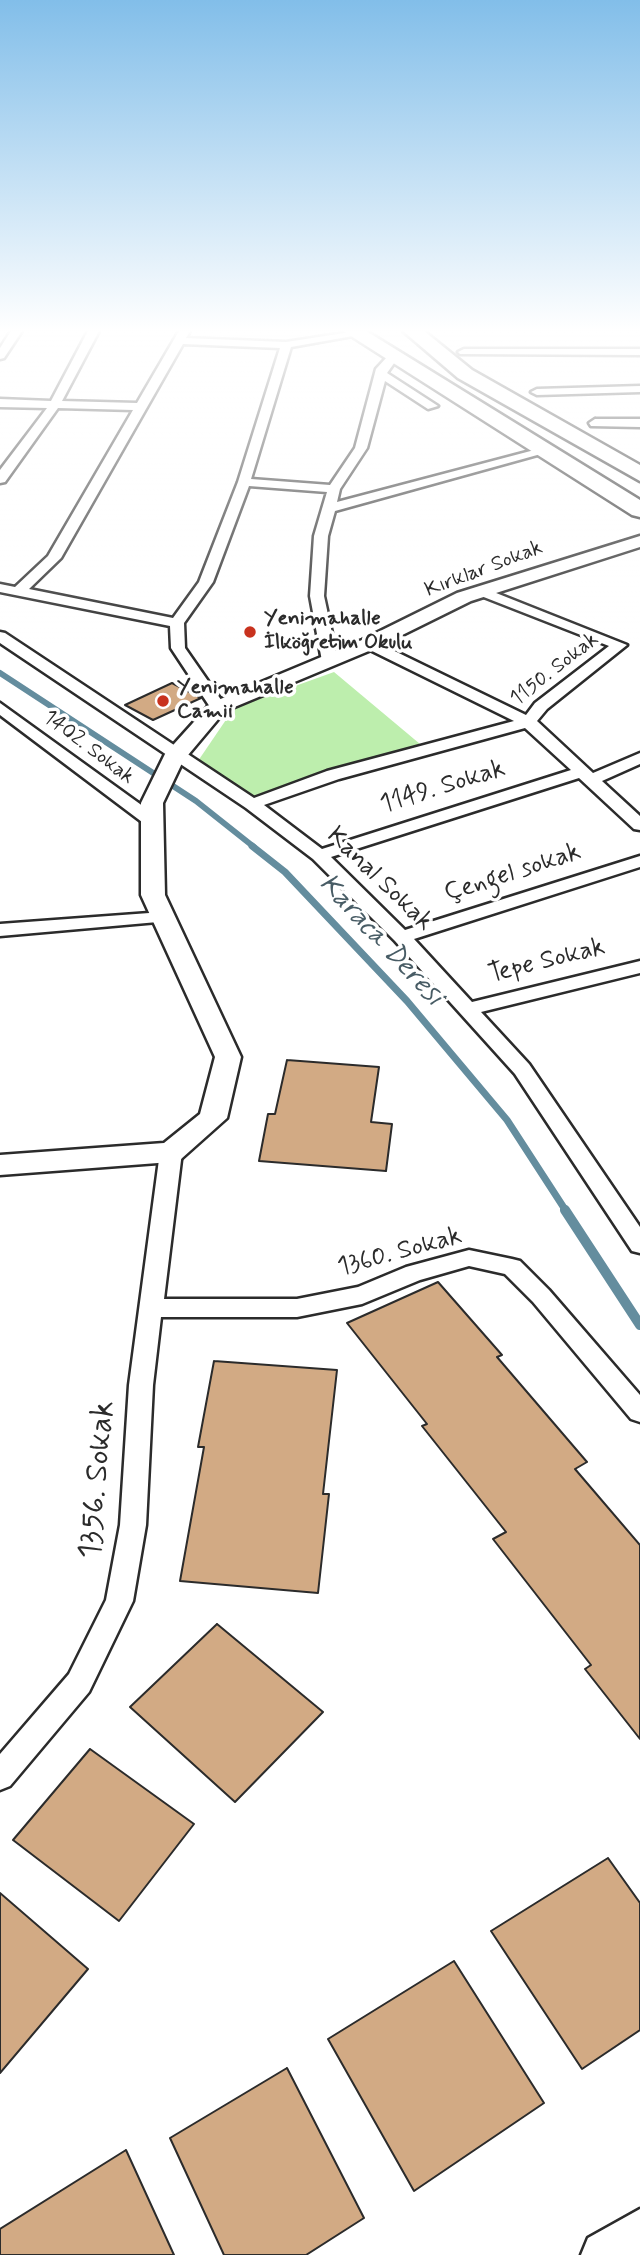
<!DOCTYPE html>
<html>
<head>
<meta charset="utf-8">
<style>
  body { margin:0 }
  canvas { display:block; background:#fff }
</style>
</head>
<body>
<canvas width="640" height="2255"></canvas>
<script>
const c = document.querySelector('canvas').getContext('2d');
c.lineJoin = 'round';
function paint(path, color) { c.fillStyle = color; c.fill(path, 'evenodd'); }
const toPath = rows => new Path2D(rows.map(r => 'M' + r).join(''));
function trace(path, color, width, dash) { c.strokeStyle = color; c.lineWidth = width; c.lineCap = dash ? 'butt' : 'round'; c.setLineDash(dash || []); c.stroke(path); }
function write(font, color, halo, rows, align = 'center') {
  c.font = font + ' Mynerve,sans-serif'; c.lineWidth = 7; c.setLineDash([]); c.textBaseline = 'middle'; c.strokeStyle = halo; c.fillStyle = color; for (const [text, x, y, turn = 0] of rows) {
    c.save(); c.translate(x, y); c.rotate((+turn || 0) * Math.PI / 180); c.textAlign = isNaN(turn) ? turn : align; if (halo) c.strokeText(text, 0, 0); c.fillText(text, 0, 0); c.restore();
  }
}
paint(toPath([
  [334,672,420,744,253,796,198,761,234,708]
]), '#bdeead');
trace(toPath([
  [0,673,196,801,254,847]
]), '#648d9e', 6);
trace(toPath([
  [252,846,285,872,407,1001,507,1120,566,1211]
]), '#648d9e', 7);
trace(toPath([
  [565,1210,640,1325]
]), '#648d9e', 10);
const building = toPath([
  [172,683,201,698,153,720,125,705,172,683],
  [287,1060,379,1067,371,1122,392,1124,386,1171,259,1161,268,1114,275,1114,287,1060],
  [438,1282,502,1355,497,1357,587,1462,575,1469,640,1545,640,1739,585,1669,591,1665,493,1539,506,1532,422,1426,427,1424,347,1323,438,1282],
  [214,1361,337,1370,323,1494,329,1494,318,1593,180,1581,204,1447,198,1447,214,1361],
  [217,1624,323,1712,235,1802,130,1707,217,1624],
  [90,1749,194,1824,119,1921,13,1840,90,1749],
  [608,1858,640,1903,640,2030,582,2069,491,1931,608,1858],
  [0,1893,88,1969,0,2073,0,1893],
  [454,1961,544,2103,414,2191,328,2039,454,1961],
  [287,2068,364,2218,306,2255,224,2255,170,2138,287,2068],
  [126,2150,174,2255,0,2255,0,2229,126,2150]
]);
paint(building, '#d2aa84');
trace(building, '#2b2b2b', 2);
const street = toPath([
  [11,331,22,331,4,358,0,359,0,348,11,331],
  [88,331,99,331,62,401,137,403,179,331,190,331,186,338,286,342,357,331,353,336,291,347,251,479,330,485,355,448,376,369,387,357,395,357,397,359,387,373,438,406,428,409,385,381,367,448,340,489,337,502,542,448,548,452,335,511,328,536,324,596,338,661,330,666,322,661,310,596,314,536,327,492,249,486,213,582,184,623,185,648,226,707,224,710,212,710,171,648,170,626,0,592,0,584,15,587,48,556,133,410,58,408,5,482,0,483,0,470,47,408,0,407,0,399,51,401,88,331],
  [183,344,280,348,238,482,199,582,173,618,29,589,61,558,183,344],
  [464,349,640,349,640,355,460,354,458,352,464,349],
  [640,386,640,392,537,395,531,392,537,389,640,386],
  [595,419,640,419,640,427,591,426,589,423,595,419],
  [481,587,627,645,547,709,537,721,593,773,640,753,640,764,602,781,640,816,640,830,634,829,579,778,331,857,405,930,640,856,640,867,414,939,472,1002,640,961,640,973,481,1012,529,1064,640,1227,640,1253,632,1251,515,1074,395,941,313,859,246,808,0,643,0,632,5,633,254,798,327,771,514,721,364,647,364,641,374,641,526,715,535,703,609,646,476,594,474,591,481,587],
  [525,728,571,770,322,849,264,805,339,779,525,728],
  [0,703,158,817,161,821,158,825,146,825,0,715,0,703],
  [163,912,169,913,172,917,169,921,0,936,0,924,163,912],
  [171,1145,179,1147,182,1152,164,1299,297,1299,358,1287,406,1267,469,1250,512,1259,520,1261,549,1290,640,1395,640,1422,631,1419,533,1302,505,1274,469,1266,420,1280,362,1304,297,1317,161,1317,153,1385,146,1525,133,1601,89,1692,10,1786,0,1790,0,1754,69,1674,106,1600,120,1525,129,1385,160,1152,163,1147,171,1145]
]);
const secondary = toPath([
  [640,536,640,547,471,601,376,648,225,711,183,761,163,803,165,895,241,1057,227,1118,181,1159,171,1162,0,1175,0,1155,164,1143,200,1114,215,1057,141,895,141,803,165,754,211,703,362,640,457,593,640,536],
  [640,2209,640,2255,581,2255,588,2238,640,2209]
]);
const highway = toPath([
  [343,331,366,331,640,500,640,517,632,515,343,331],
  [403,331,424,331,472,370,640,465,640,481,458,378,403,331]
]);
trace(street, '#2b2b2b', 5);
trace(secondary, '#2b2b2b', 5);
trace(highway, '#2b2b2b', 5);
paint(street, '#fff');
paint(secondary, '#fff');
paint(highway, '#fff');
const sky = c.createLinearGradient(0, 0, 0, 647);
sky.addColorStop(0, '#82bee9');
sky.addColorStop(0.51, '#fff');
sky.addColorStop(1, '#ffffff00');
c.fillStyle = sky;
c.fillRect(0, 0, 640, 647);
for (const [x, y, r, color] of [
  [250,632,7,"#c8321e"],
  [163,701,7,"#c8321e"]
]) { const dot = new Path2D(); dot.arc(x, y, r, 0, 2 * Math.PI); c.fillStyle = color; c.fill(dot); trace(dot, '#fff', 2.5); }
write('21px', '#2b2b2b', '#fff', [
  ["Kırklar Sokak",484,570,-21],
  ["1150. Sokak",555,670,-38],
  ["1402. Sokak",88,748,37]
]);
write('bold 21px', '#2b2b2b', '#fff', [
  ["Yenimahalle",264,620],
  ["İlköğretim Okulu",264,644],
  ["Yenimahalle",177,689],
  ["Camii",177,713]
], 'left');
write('26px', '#2b2b2b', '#fff', [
  ["1149. Sokak",443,788,-17],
  ["Çengel sokak",513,874,-18],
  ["Kanal Sokak",379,880,44],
  ["Tepe Sokak",547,962,-14],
  ["1360. Sokak",400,1253,-15]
]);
write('italic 28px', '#485c65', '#fff', [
  ["Karaca Deresi",380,941,47]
]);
write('32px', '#2b2b2b', '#fff', [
  ["1356. Sokak",99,1480,-85]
]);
</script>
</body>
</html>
